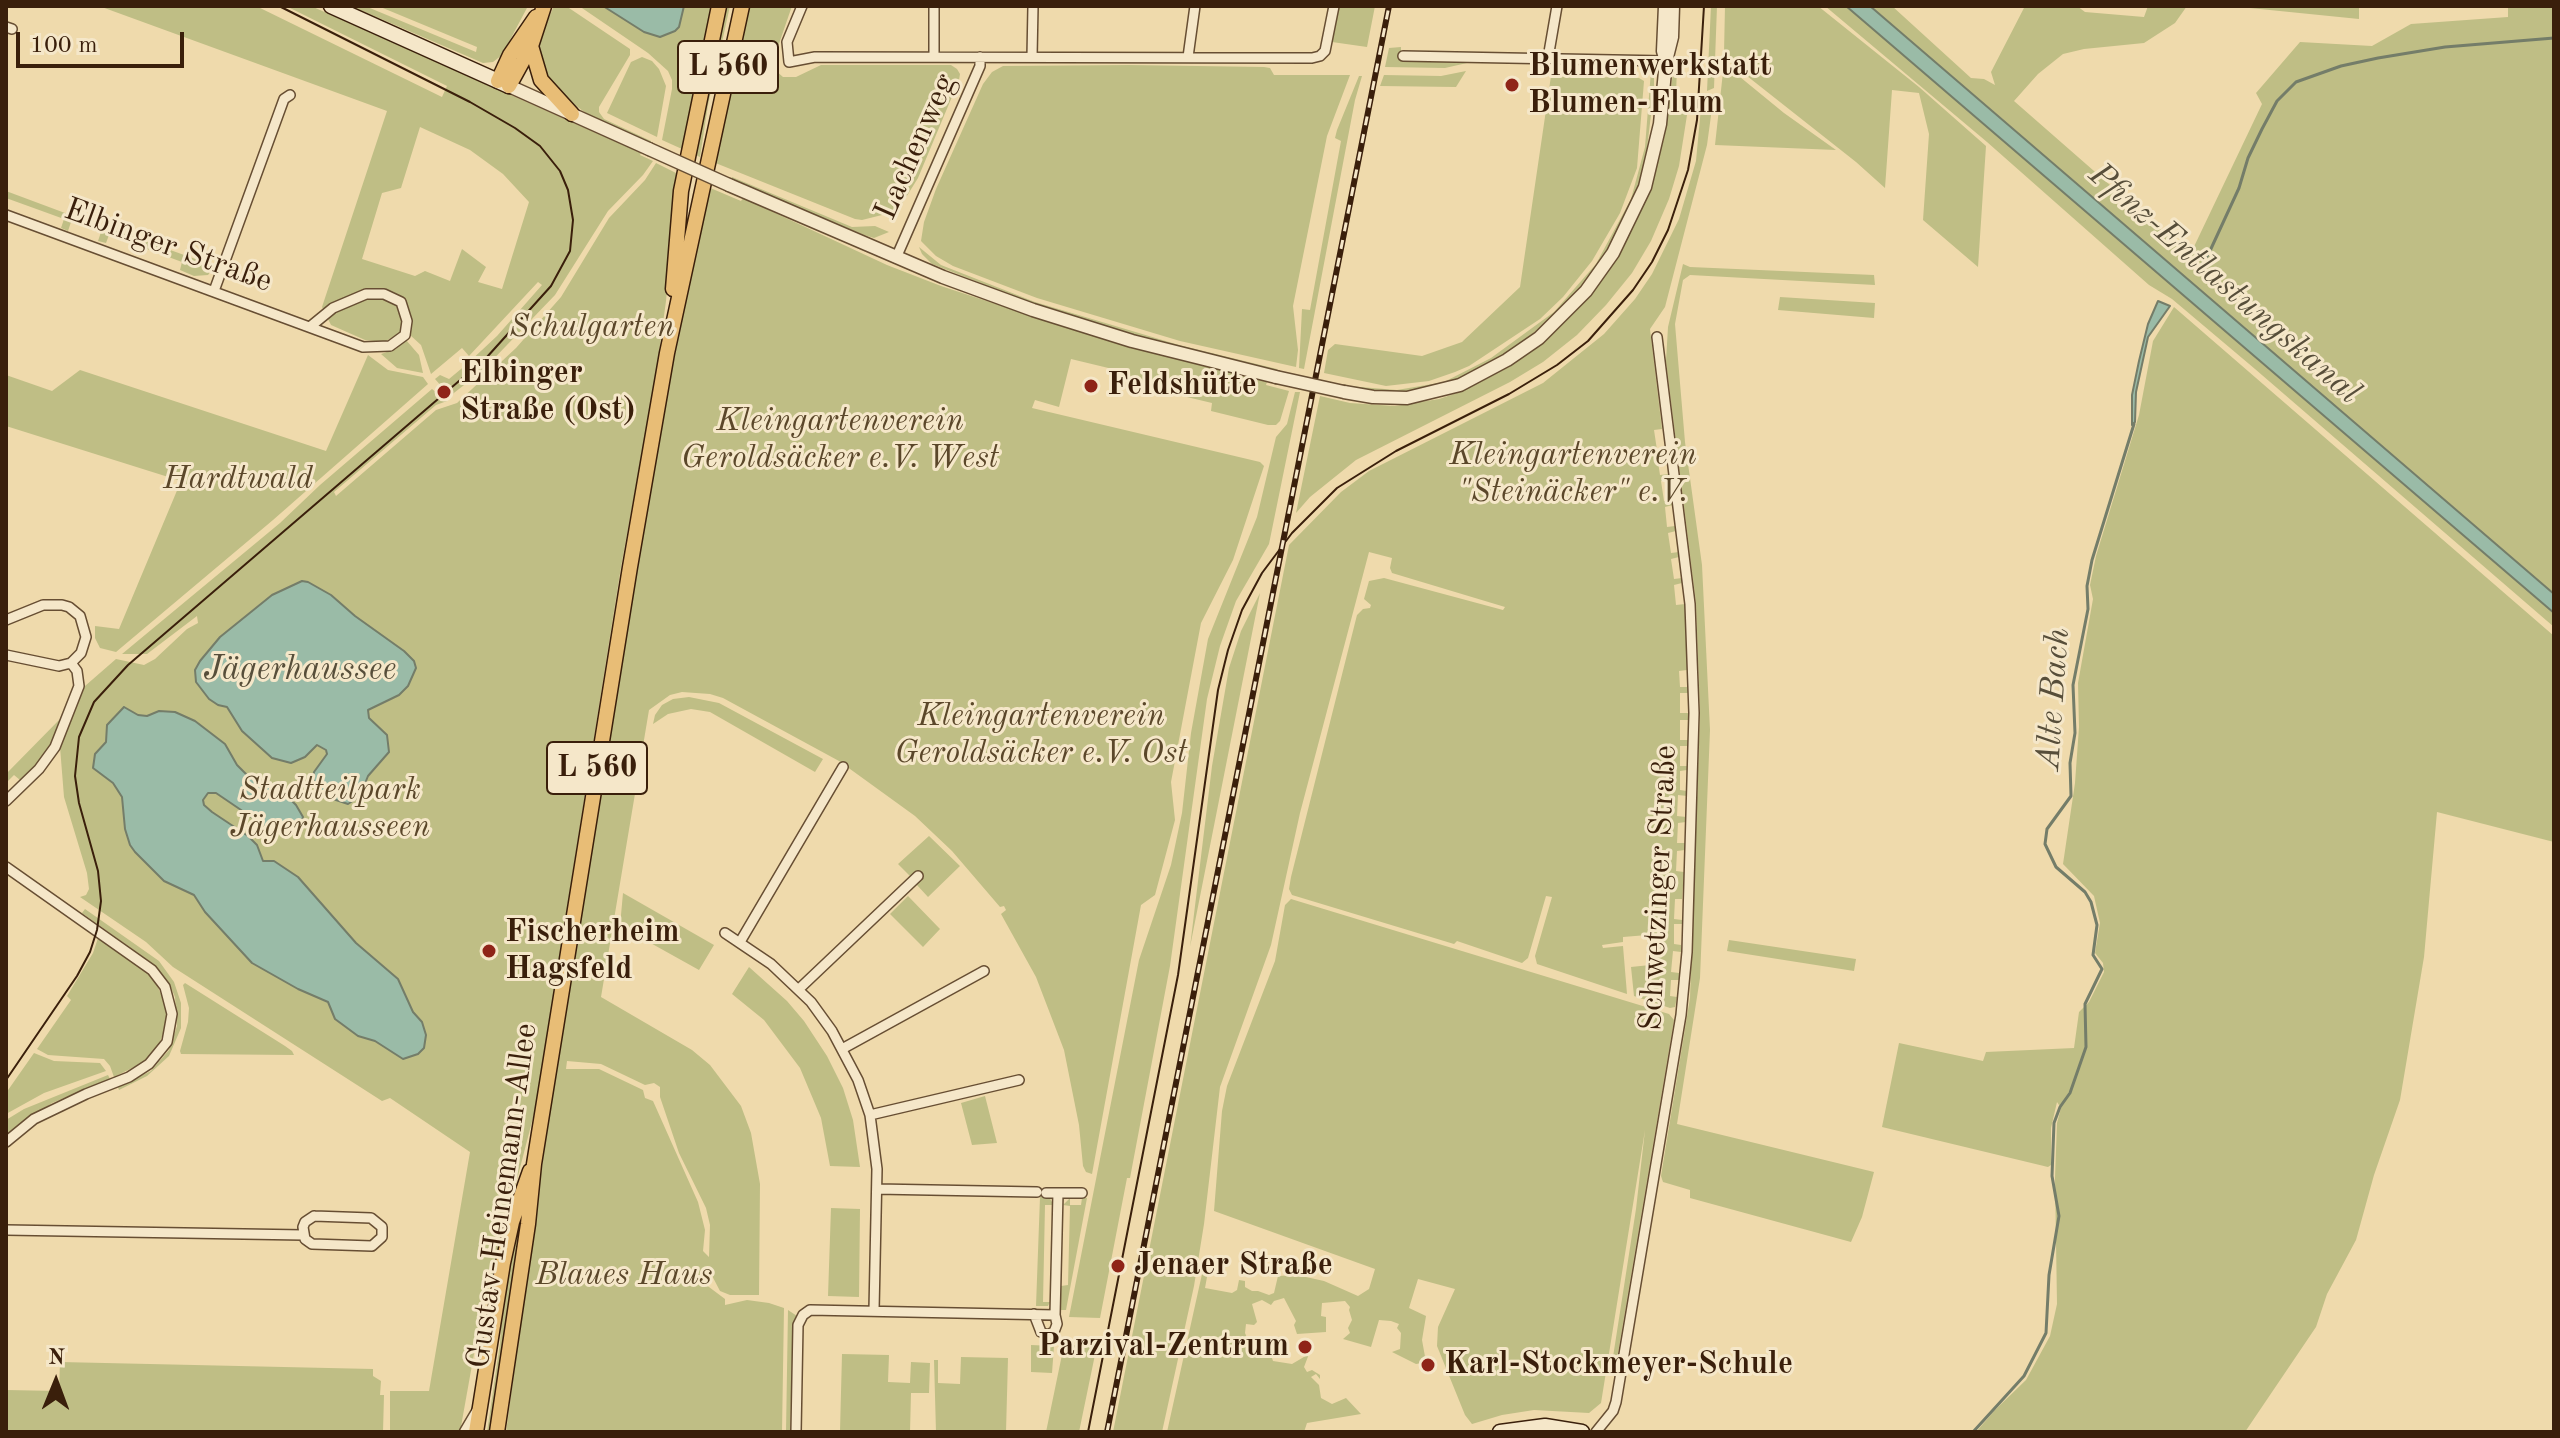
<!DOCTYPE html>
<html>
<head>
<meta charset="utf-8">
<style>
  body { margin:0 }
  #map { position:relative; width:2560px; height:1438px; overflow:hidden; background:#efdaac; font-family:"Old Standard TT",serif }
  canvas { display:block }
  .frame { position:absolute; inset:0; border:8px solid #3a1f0b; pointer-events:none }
  .north { position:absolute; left:16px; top:1342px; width:80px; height:80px; -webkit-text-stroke:6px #f5e7c9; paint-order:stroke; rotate:1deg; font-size:22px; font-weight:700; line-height:32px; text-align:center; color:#3a1f0b }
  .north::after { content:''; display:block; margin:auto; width:28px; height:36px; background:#3a1f0b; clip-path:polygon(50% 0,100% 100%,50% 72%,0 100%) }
  .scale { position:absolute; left:16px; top:32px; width:168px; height:36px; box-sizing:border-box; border:4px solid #3a1f0b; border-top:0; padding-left:10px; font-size:24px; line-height:28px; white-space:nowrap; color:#3a1f0b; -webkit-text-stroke:6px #f5e7c9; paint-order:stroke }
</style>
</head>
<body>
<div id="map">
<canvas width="2560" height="1438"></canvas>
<div class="frame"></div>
<div class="north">N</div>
<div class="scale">100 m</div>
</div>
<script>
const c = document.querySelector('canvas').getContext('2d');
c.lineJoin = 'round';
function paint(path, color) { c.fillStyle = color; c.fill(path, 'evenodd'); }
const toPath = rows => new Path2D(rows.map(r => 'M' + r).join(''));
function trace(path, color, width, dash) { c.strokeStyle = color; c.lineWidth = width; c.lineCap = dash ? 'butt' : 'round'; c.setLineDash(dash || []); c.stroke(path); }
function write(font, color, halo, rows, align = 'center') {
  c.font = font + ' "Old Standard TT",serif'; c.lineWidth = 6; c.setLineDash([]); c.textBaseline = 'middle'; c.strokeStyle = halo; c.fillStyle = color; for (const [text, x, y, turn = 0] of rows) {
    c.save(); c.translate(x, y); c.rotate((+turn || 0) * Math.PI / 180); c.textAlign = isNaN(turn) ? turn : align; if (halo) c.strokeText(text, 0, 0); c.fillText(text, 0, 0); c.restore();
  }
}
paint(toPath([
  [99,6,256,6,442,97,447,86,286,6,311,6,641,153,640,155,653,161,643,175,608,211,555,295,482,371,450,396,435,379,440,375,449,379,467,364,497,336,542,285,538,282,469,356,462,348,431,374,421,345,410,335,411,327,384,342,365,340,331,325,322,307,387,111],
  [420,127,470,150,503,174,529,202,502,289,478,282,486,267,462,249,450,281,425,271,415,276,362,259,382,193,401,188],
  [351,6,365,6,476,52,477,47,378,6,528,6,502,55,493,62,483,63],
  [554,6,566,6,630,49,630,55,599,107,599,112,604,119,651,141,651,143,587,114,550,86,537,60,538,43],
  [579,6,711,6,682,149,662,140,672,89,672,80,668,71,648,53],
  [726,6,730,6,708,105,700,157,693,154],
  [749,6,792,6,773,61,775,70,783,77,796,77,821,65,951,65,957,69,960,74,959,80,918,178,900,207,894,212,862,220,855,219,713,162],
  [1338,6,1375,6,1367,47,1332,42],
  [1711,6,1717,6,1714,88,1707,91],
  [1725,6,1818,6,1919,87,1986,146,1978,267,1923,220,1929,134,1919,93,1892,90,1885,188,1856,162,1728,61,1724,53],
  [1825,6,1846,6,1860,17,2554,613,2554,627,2255,369,2172,299,2149,285,1987,142],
  [1870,6,1892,6,1971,78,1984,79,1995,85,1991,72,2025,6,2077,6,2085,12,2144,17,2148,6,2187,6,2175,23,2144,43,2084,49,2063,54,2038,74,2014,101,2190,255,2262,104,2256,93,2300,42,2372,46,2411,24,2508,17,2508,6,2554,6,2554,594],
  [2240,6,2359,6,2359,19,2240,7],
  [1401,47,1401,52,1467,63,1445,68,1385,67,1389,48],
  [642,57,652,61,659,69,666,86,657,137,607,113,631,62],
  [1129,65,1264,67,1270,68,1274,75,1350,75,1327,136,1293,306,1298,350,1296,367,1180,341,1037,298,953,266,936,256,921,241,924,222,936,189,983,84,992,72,1003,66],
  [1674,66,1677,67,1676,95,1690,96,1679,166,1669,199,1651,241,1632,273,1606,305,1577,335,1543,362,1510,382,1356,460,1310,497,1296,513,1320,396,1350,403,1395,406,1439,399,1463,391,1509,367,1551,335,1577,310,1621,249,1646,198,1664,139],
  [1729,68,1784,113,1836,150,1715,145,1723,72],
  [1466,71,1456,87,1380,86,1384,75,1441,76],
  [1651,71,1654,78,1654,90,1647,148,1639,185,1607,250,1581,288,1545,324,1517,346,1484,367,1457,379,1432,388,1407,392,1374,391,1348,386,1397,390,1444,382,1491,358,1554,312,1596,264,1631,199,1645,147],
  [1359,76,1362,76,1355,100,1304,369,1299,368,1302,309,1310,310,1341,141,1335,138,1337,130],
  [1551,76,1639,78,1644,81,1637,168,1620,213,1592,261,1563,297,1540,319,1469,366,1455,372,1429,381,1386,386,1324,373,1328,350,1335,344,1422,356,1462,342,1520,287],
  [1702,97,1713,101,1707,145,1665,307,1650,329,1662,429,1654,430,1657,450,1665,449,1666,454,1657,455,1660,475,1669,474,1669,480,1661,481,1664,501,1672,500,1673,505,1665,507,1667,527,1675,526,1676,531,1668,533,1671,553,1679,552,1679,557,1671,559,1674,579,1682,578,1682,583,1674,585,1676,605,1685,604,1687,642,1687,670,1679,671,1680,687,1688,687,1688,693,1680,693,1680,713,1688,713,1688,720,1680,720,1680,740,1688,740,1688,746,1680,746,1680,766,1687,766,1687,770,1680,771,1680,790,1687,791,1687,796,1678,795,1677,816,1686,817,1686,822,1678,823,1677,843,1685,843,1685,850,1677,851,1676,871,1684,872,1682,899,1675,899,1674,919,1682,920,1682,924,1674,924,1674,944,1681,945,1681,952,1673,951,1671,972,1679,973,1679,980,1671,980,1670,996,1677,997,1675,1007,1670,1008,1634,996,1631,967,1650,965,1647,935,1623,937,1623,942,1602,945,1603,948,1623,946,1627,994,1537,964,1535,956,1552,897,1546,896,1528,958,1522,963,1457,941,1454,944,1292,895,1289,889,1291,877,1357,615,1363,609,1370,608,1371,605,1364,599,1369,581,1384,578,1503,610,1505,607,1392,573,1390,568,1392,558,1369,552,1300,813,1271,945,1220,1087,1204,1224,1194,1286,1162,1432,1113,1432,1289,545,1341,492,1369,471,1543,383,1604,334,1635,299,1652,274,1679,219,1696,161],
  [656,163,678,174,666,301,656,375,621,567,535,1110,479,1326,460,1432,390,1432,390,1391,429,1391,470,1152,390,1098,382,1101,173,967,146,942,80,897,86,895,89,889,87,873,64,797,60,747,85,686,116,659,144,665,155,659,187,629,198,623,197,616,147,654,122,654,280,523,320,485,432,389,447,401,436,405,334,492,336,496,436,410,457,403,516,348,561,297,609,218,645,180],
  [732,177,852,227,875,226,889,232,874,238,864,235,731,179],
  [708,187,741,201,743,198,887,265,941,286,1087,334,1267,382,1266,385,1289,391,1280,421,1276,425,1268,425,1211,411,1212,403,1132,384,1125,372,1071,359,1059,407,1035,400,1032,408,1260,462,1264,466,1233,560,1201,623,1171,782,1175,820,1155,895,1141,905,1092,1174,1086,1172,1083,1166,1079,1125,1064,1050,1036,977,1001,914,1006,910,1004,906,1000,907,952,851,915,816,839,761,723,698,710,694,682,692,670,695,649,710,601,997,692,1050,710,1065,741,1106,751,1133,760,1184,759,1295,730,1295,720,1291,708,1268,702,1268,702,1277,705,1284,725,1299,725,1305,747,1300,769,1303,784,1308,782,1432,506,1432,555,1069,657,445],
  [567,1061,601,1064,645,1085,654,1083,660,1087,660,1097,679,1153,706,1208,710,1225,709,1257,703,1251,705,1230,698,1202,653,1101,645,1098,643,1090,599,1069,566,1069],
  [6,191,73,216,68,231,61,228,64,219,6,198],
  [103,226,215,266,208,275,194,276,180,270,182,262,109,235,106,243,98,241],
  [919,247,941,265,1035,302,1179,345,1277,369,1277,371,1134,335,1034,304,932,264,922,254],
  [1683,264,1690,267,1874,275,1875,285,1690,275,1683,280,1675,324,1685,442,1702,565,1710,730,1700,978,1677,1124,1874,1172,1862,1217,1851,1242,1690,1198,1690,1190,1663,1182,1661,1176,1690,998,1700,713,1696,603,1666,361,1668,327],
  [1780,297,1875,303,1874,318,1778,310],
  [2174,307,2554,636,2554,842,2437,812,2424,957,2400,1100,2374,1175,2356,1240,2327,1294,2316,1327,2245,1432,1976,1432,1995,1410,2026,1380,2050,1336,2057,1304,2055,1178,2057,1123,2061,1108,2057,1102,2051,1128,2051,1165,2048,1167,1882,1127,1899,1043,1983,1061,1986,1052,2074,1048,2079,1012,2089,1002,2104,972,2103,963,2095,953,2100,923,2094,896,2063,864,2075,783,2079,727,2078,683,2093,599,2090,585,2096,556,2139,415,2153,341],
  [406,340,419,355,423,373,397,368,381,354,396,349],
  [368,355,388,370,423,377,428,384,273,520,116,652,100,648,95,638,95,626,119,629,181,481,6,426,6,375,52,391,80,370,326,451],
  [1295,392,1300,392,1269,544,1236,601,1220,646,1207,699,1170,966,1130,1178,1127,1178,1100,1318,1069,1317,1139,960,1171,865,1182,813,1191,733,1208,639,1257,517,1276,437,1287,424],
  [1260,593,1244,674,1190,947,1212,766,1229,668,1241,631],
  [689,697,719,703,823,759,815,772,710,712,691,709,668,714,653,724,655,715,662,705,673,699],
  [66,708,57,734,43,758,20,780,14,775,6,783,6,774,61,718],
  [929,836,960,866,928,897,916,884,923,877,918,872,911,877,898,864],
  [623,893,714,945,699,970,620,926],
  [908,896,940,929,923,947,890,914],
  [1291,899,1669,1014,1674,1020,1617,1359,1613,1357,1636,1209,1645,1130,1601,1403,1589,1413,1534,1410,1502,1415,1472,1424,1465,1415,1437,1346,1438,1327,1455,1289,1418,1279,1409,1308,1426,1316,1422,1340,1426,1362,1422,1363,1416,1364,1392,1352,1400,1349,1401,1333,1397,1328,1399,1324,1391,1321,1379,1320,1371,1347,1343,1339,1350,1333,1348,1328,1352,1320,1349,1310,1350,1307,1345,1301,1322,1303,1321,1316,1326,1317,1326,1332,1297,1334,1294,1325,1296,1321,1284,1298,1274,1301,1271,1305,1262,1300,1252,1304,1257,1322,1254,1325,1246,1324,1245,1333,1248,1340,1265,1358,1271,1355,1273,1361,1292,1364,1309,1354,1304,1367,1307,1372,1312,1370,1320,1375,1320,1379,1316,1374,1311,1377,1319,1385,1321,1398,1332,1404,1346,1398,1361,1414,1307,1423,1304,1432,1167,1432,1204,1265,1209,1266,1205,1288,1232,1293,1237,1290,1239,1280,1245,1281,1245,1287,1252,1291,1258,1291,1269,1295,1274,1293,1278,1276,1297,1275,1324,1281,1358,1296,1369,1289,1375,1269,1214,1211,1222,1111,1227,1086,1275,961,1285,905],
  [85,909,159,961,174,982,181,1003,181,1028,169,1056,147,1076,119,1090,118,1087,151,1071,169,1050,177,1026,175,997,169,983,156,966,82,913],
  [98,938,145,969,155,981,166,1005,166,1026,158,1047,142,1063,114,1077,110,1066,104,1059,48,1055,37,1049,71,1000,67,996,93,953],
  [1729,940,1856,959,1854,971,1727,951],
  [749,967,787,1001,804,1021,827,1056,843,1088,853,1120,860,1167,830,1166,821,1118,800,1068,764,1020,732,994],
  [185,983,285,1046,292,1051,294,1055,181,1054,180,1051,188,1022,189,1008,183,985],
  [34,1053,54,1061,100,1063,106,1071,44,1093,6,1114,6,1093],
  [108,1075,110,1079,52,1103,6,1135,6,1120,24,1109],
  [985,1096,997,1143,972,1145,961,1103],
  [1040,1197,1049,1197,1052,1202,1052,1205,1045,1205,1043,1302,1050,1302,1048,1306,1036,1306],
  [1070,1198,1070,1205,1081,1205,1082,1198,1087,1198,1066,1310,1061,1310,1061,1286,1068,1285,1070,1206,1063,1205],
  [523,1206,526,1209,490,1432,487,1432,500,1343,503,1296],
  [831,1208,860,1209,859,1297,828,1296],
  [788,1310,797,1316,793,1326,790,1432,786,1432],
  [1031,1345,1054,1346,1052,1373,1031,1372],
  [1064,1345,1097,1345,1079,1432,1046,1432],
  [842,1354,889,1355,888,1382,910,1383,911,1362,930,1363,929,1393,911,1393,910,1432,840,1431],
  [961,1357,1008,1358,1006,1432,936,1432,934,1360,938,1360,938,1383,960,1384],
  [60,1362,373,1369,373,1376,381,1381,380,1395,384,1395,383,1432,6,1432,6,1390,59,1391]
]), '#bfbe85');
const water = toPath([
  [603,6,684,6,679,27,675,31,660,37,644,32,603,6],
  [1846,6,1870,6,2554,594,2554,613,1846,6],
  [2158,301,2170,306,2148,337,2136,392,2135,422,2132,425,2132,395,2139,361,2148,324,2158,301],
  [302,581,308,582,331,595,355,616,404,651,414,661,416,668,408,686,399,695,368,710,369,718,387,735,389,752,368,776,360,796,348,804,330,798,319,790,313,779,314,772,327,754,326,750,317,745,305,757,291,763,272,758,242,731,227,707,218,705,209,699,196,682,195,670,200,661,220,637,272,595,302,581],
  [124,707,138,715,147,716,159,711,175,712,195,721,225,744,237,765,247,775,288,797,296,805,303,817,301,823,294,832,287,834,272,831,216,793,208,793,203,800,204,805,212,812,248,836,257,845,263,861,274,861,298,877,356,943,398,979,413,1012,422,1022,426,1035,424,1048,418,1054,403,1059,375,1041,358,1036,335,1019,328,1002,298,989,252,963,205,912,194,895,164,881,135,852,130,845,125,829,122,797,113,783,93,768,95,754,106,742,107,725,124,707]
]);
paint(water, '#9abba7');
trace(water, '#747d69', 2);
trace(toPath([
  [2201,266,2209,253,2239,188,2248,158,2262,129,2277,101,2296,82,2341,66,2378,58,2445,47,2554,38],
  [1973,1432,2024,1376,2046,1333,2049,1275,2059,1216,2052,1176,2054,1123,2060,1107,2070,1093,2086,1047,2085,1004,2102,969,2093,955,2097,925,2091,902,2085,892,2056,867,2045,844,2047,829,2071,796,2070,763,2075,733,2073,685,2088,609,2087,586,2092,560,2134,424]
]), '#747d69', 3);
const minor = toPath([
  [802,6,787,42,789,62,815,57,1312,58,1320,56,1325,51,1334,6],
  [6,27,12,29],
  [1403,56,1666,61],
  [934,57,934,6],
  [1032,57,1033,6],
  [1188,57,1195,6],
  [1548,58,1557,6],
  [6,215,363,347,390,346,405,335,407,321,401,302,384,294,366,294,333,308,311,326],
  [896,258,980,66,980,57],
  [214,291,284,99,290,95],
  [6,620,43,605,62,605,69,607,80,616,86,637,81,653,71,663,59,666,6,655],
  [6,801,39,769,55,747,79,686,77,671,71,663],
  [6,867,152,970,165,987,172,1014,167,1042,149,1064,129,1077,86,1094,34,1119,6,1142],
  [725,933,771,964,811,1002,832,1031,858,1080,870,1115,877,1169,874,1310],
  [740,942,843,767],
  [799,989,918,876],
  [842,1049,984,971],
  [870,1115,1019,1080],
  [877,1189,1037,1192],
  [1046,1193,1082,1193],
  [314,1216,371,1218,382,1227,382,1237,372,1246,312,1244,305,1239,303,1227,305,1222,314,1216],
  [6,1230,303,1235],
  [1034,1314,1041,1332,1047,1335,1054,1332,1057,1324,1055,1315,1058,1193],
  [796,1432,798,1325,803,1315,810,1310,1055,1315],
  [1596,1432,1613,1411,1616,1402,1681,1015,1687,952,1694,713,1690,604,1657,337]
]);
const tertiary = toPath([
  [1665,6,1663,51,1666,61],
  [509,86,649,149],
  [729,185,943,277,1033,310,1132,341,1276,377],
  [1344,392,1373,397,1407,398,1460,385,1507,360,1539,338,1586,291,1613,253,1645,187,1660,124,1666,61,1672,37,1673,6],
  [466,1432,479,1410]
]);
const secondary = toPath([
  [331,6,509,86],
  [1500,1432,1545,1426,1582,1432]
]);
const primary = toPath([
  [531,46,541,80,572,114],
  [498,81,510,55,536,17],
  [509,86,531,46,544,6],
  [673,289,681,191,719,6],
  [476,1432,503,1263,512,1222,530,1171],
  [497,1432,528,1224,534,1164,630,567,667,353,742,6]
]);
trace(minor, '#674e33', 12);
trace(tertiary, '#674e33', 15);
trace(secondary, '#3a1f0b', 17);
trace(primary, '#3a1f0b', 17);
trace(minor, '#f5e7c9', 9);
trace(tertiary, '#f5e7c9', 12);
trace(secondary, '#f5e7c9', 14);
trace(primary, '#e8bd76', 14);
trace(toPath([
  [6,1080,77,976,90,952,97,930,101,901,98,871,79,803,75,776,79,737,94,702,128,665,487,357,551,286,570,251,573,220,568,190,560,171,540,146,515,128,470,102,279,6],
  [1088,1432,1178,975,1218,690,1228,650,1242,610,1262,573,1292,533,1337,488,1396,451,1509,394,1557,365,1588,341,1633,290,1652,262,1668,230,1688,170,1697,120,1704,6]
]), '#3a1f0b', 2);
const rail = toPath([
  [1107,1432,1389,6]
]);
trace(rail, '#3a1f0b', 6);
trace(rail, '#f5e7c9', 3, [9]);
const tertiaryBridge = toPath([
  [649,149,729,185],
  [1276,377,1344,392]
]);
trace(tertiaryBridge, '#674e33', 15, []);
trace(tertiaryBridge, '#f5e7c9', 12);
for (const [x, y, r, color] of [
  [1512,85,8,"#8f2418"],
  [1091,386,8,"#8f2418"],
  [444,392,8,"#8f2418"],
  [489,951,8,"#8f2418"],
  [1118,1266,8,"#8f2418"],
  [1305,1347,8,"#8f2418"],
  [1428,1365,8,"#8f2418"]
]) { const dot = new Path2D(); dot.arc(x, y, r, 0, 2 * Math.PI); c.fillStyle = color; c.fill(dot); trace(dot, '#f5e7c9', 3); }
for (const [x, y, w] of [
  [728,67,100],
  [597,768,100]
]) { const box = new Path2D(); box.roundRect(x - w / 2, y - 26, w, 52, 6); c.fillStyle = '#f5e7c9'; c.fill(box); trace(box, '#3a1f0b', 2); }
write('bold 30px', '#3a1f0b', null, [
  ["L 560",728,67],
  ["L 560",597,768]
]);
write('bold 32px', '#3a1f0b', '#f5e7c9', [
  ["Blumenwerkstatt",1528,67],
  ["Blumen-Flum",1528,104],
  ["Elbinger",460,374],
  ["Straße (Ost)",460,411],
  ["Feldshütte",1107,386],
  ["Fischerheim",505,933],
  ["Hagsfeld",505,970],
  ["Jenaer Straße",1134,1266],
  ["Parzival-Zentrum",1289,1347,"right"],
  ["Karl-Stockmeyer-Schule",1444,1365]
], 'left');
write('32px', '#3a1f0b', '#f5e7c9', [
  ["Lachenweg",916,147,-66],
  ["Elbinger Straße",168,246,20],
  ["Schwetzinger Straße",1659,888,-87],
  ["Gustav-Heinemann-Allee",503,1196,-82]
]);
write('italic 32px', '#5b472a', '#f5e7c9', [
  ["Schulgarten",592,328],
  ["Kleingartenverein",840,422],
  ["Geroldsäcker e.V. West",840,459],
  ["Kleingartenverein",1573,456],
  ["\"Steinäcker\" e.V.",1573,493],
  ["Hardtwald",238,480],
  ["Kleingartenverein",1041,717],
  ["Geroldsäcker e.V. Ost",1041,754],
  ["Stadtteilpark",330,791],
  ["Jägerhausseen",330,828],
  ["Blaues Haus",624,1276]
]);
write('italic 34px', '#574e3a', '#f5e7c9', [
  ["Pfinz-Entlastungskanal",2224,284,41],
  ["Jägerhaussee",300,670],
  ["Alte Bach",2054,699,-86]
]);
</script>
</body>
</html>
